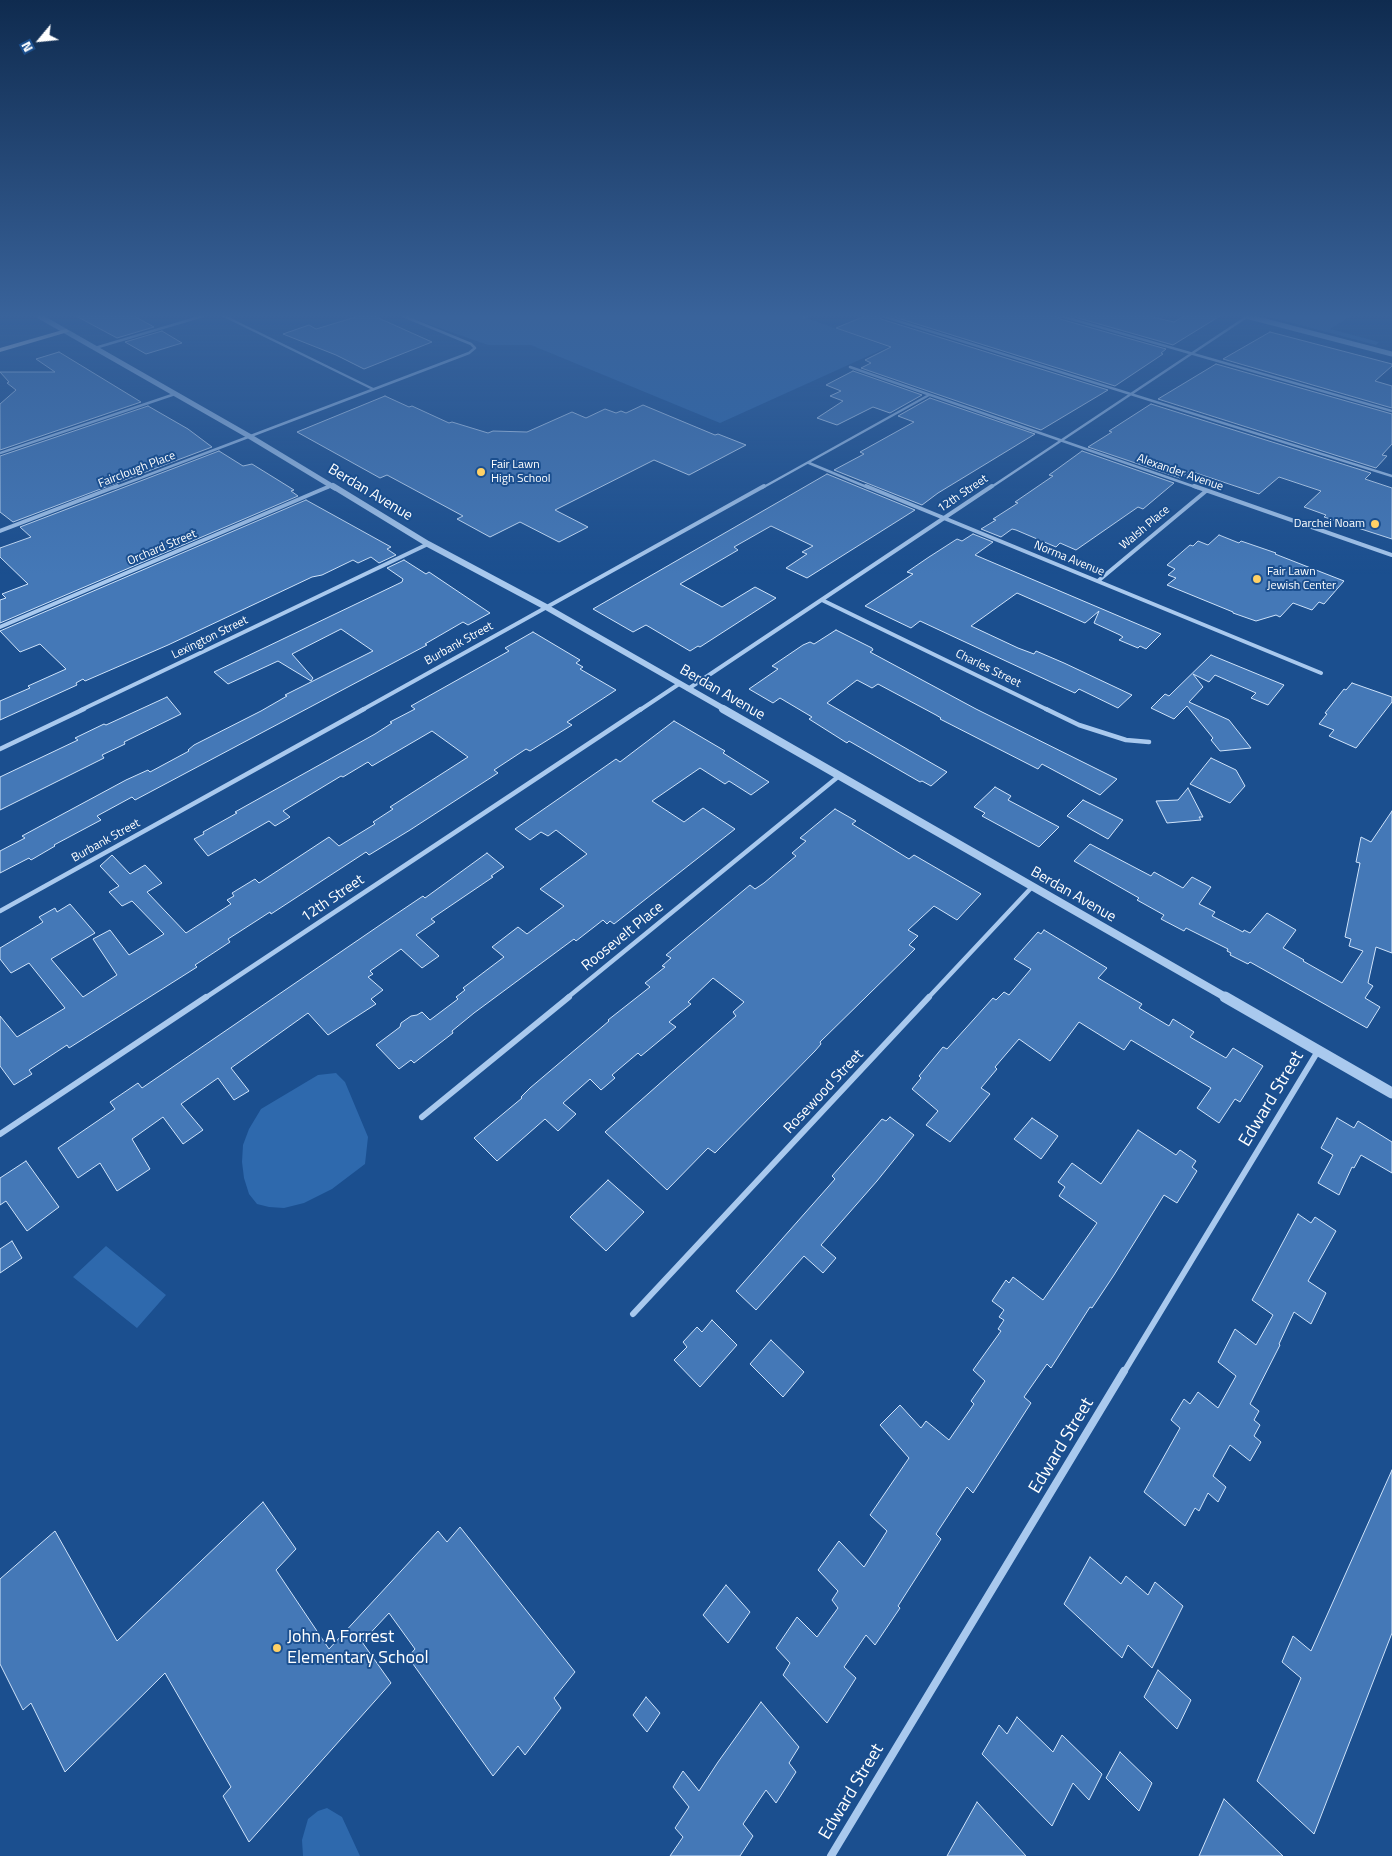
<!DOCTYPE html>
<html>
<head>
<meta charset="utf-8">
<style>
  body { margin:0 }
  #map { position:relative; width:1392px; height:1856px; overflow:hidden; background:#1b4f8f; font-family:"Titillium Web",sans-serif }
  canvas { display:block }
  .north { position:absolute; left:15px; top:15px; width:50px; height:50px; -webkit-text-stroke:4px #1b4f8f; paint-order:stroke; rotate:242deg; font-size:14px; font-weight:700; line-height:20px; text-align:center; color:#fff }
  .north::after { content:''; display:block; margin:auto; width:18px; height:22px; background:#fff; clip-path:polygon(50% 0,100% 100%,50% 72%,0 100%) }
</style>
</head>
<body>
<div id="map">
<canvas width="1392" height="1856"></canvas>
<div class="north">N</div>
</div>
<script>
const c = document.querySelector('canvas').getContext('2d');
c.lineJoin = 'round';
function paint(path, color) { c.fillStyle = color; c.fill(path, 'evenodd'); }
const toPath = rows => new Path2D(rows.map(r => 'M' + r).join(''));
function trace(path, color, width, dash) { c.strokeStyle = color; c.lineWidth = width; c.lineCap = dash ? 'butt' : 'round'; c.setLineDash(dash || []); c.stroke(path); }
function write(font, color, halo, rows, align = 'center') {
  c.font = font + ' "Titillium Web",sans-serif'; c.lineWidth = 4; c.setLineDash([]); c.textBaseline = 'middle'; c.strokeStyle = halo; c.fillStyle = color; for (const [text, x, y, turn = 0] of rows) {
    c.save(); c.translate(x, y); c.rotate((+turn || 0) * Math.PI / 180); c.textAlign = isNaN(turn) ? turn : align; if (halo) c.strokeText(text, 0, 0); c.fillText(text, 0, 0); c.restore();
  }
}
paint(toPath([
  [405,316,801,316,888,347,720,423,531,345,488,345],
  [1265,316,1351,316,1330,329,1379,342,1376,345],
  [336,1073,345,1082,368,1137,365,1164,332,1189,304,1203,284,1208,269,1207,257,1204,249,1194,244,1178,242,1162,243,1145,249,1129,261,1109,318,1075],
  [106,1246,166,1295,137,1328,73,1277],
  [327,1808,342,1817,360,1856,303,1856,302,1840,308,1819,318,1811]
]), '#2e69ad');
const building = toPath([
  [76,316,134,316,154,327,117,338,76,316],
  [359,316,374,316,432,342,364,369,336,355,283,334,309,325,316,329,359,316],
  [865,316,879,316,881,319,1108,390,1041,430,861,368,871,363,865,360,891,347,836,328,865,316],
  [891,316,1058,316,1060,319,1166,349,1161,353,1163,354,1115,386,891,316],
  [1071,316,1148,316,1174,322,1184,316,1220,316,1173,345,1071,316],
  [162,331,182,343,146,354,125,342,162,331],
  [1270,332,1392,364,1392,366,1375,381,1392,386,1392,408,1223,359,1270,332],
  [59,352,141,402,0,450,0,404,16,390,7,383,9,382,0,372,55,372,36,359,59,352],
  [1216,364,1392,414,1392,444,1382,455,1387,456,1376,468,1158,399,1216,364],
  [853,371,922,395,890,413,873,407,837,425,817,418,843,401,830,396,841,391,826,385,853,371],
  [385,396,409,407,412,406,449,423,452,422,488,433,493,431,527,432,572,412,586,418,605,409,616,413,621,411,626,413,643,405,715,435,718,434,746,445,689,475,654,460,555,510,588,527,559,542,520,522,490,537,457,519,463,516,387,475,380,478,297,432,385,396],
  [930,398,1035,434,938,493,922,505,834,470,864,454,860,452,914,422,898,416,930,398],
  [1151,404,1371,473,1365,479,1392,488,1392,539,1324,517,1326,515,1304,507,1321,491,1279,477,1259,494,1190,471,1180,478,1088,447,1112,432,1109,431,1151,404],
  [148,406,188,429,212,447,13,522,0,512,0,456,148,406],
  [219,451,243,466,252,464,294,490,291,491,298,496,0,623,0,600,6,598,2,594,28,584,0,557,0,548,31,537,20,527,219,451],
  [1082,451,1174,483,1143,509,1138,507,1076,550,1060,543,1056,547,1016,530,1012,529,1001,537,981,529,996,520,993,519,1018,503,1015,502,1053,476,1049,475,1082,451],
  [827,474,915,510,807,578,786,568,807,554,802,552,813,546,771,526,734,547,738,550,680,584,722,607,755,587,776,598,700,647,698,646,690,651,646,625,633,632,593,609,827,474],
  [306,500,391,547,387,549,396,555,379,563,371,557,358,563,353,560,322,575,312,577,168,645,85,681,83,679,76,683,77,685,0,720,0,701,30,688,28,686,66,669,40,644,20,652,0,631,306,500],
  [973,534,993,542,975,555,1161,634,1146,649,1140,646,1138,648,1119,640,1123,637,1120,635,1094,623,1099,611,1085,623,1017,593,971,626,1018,648,1034,654,1036,651,1064,663,1132,695,1118,708,1079,689,1075,693,1066,689,920,621,911,628,865,606,913,574,907,572,929,557,957,539,962,541,973,534],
  [1219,535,1239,543,1241,541,1276,553,1275,554,1344,581,1324,604,1319,602,1312,610,1293,603,1280,617,1276,615,1256,621,1233,613,1233,612,1167,585,1176,578,1168,575,1175,569,1167,565,1190,545,1193,546,1198,541,1208,545,1219,535],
  [404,560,426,574,429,572,490,613,468,625,463,622,425,644,427,645,135,800,132,797,97,816,101,820,54,845,55,846,31,860,29,858,0,873,0,851,25,838,22,836,126,780,148,770,150,772,189,751,188,750,194,745,261,711,287,696,285,695,373,651,341,629,292,654,313,678,311,681,278,661,228,684,214,672,402,582,403,579,387,568,404,560],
  [836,630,872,648,873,650,870,652,976,709,1117,779,1100,795,1042,764,1038,769,940,719,941,718,936,715,878,684,872,688,857,680,827,703,947,772,931,786,922,781,920,782,849,741,847,743,809,719,812,717,780,698,773,703,749,689,778,669,772,666,803,645,810,642,814,644,836,630],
  [533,632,580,660,576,663,583,667,580,669,616,690,567,722,572,725,530,751,526,749,494,770,498,773,410,830,369,855,366,852,271,914,270,912,239,932,228,939,230,942,195,965,197,967,69,1048,67,1045,29,1070,32,1074,14,1085,0,1066,0,1016,17,1037,65,1008,29,963,11,973,0,959,0,948,40,924,43,922,39,917,55,908,57,912,70,904,95,933,51,959,83,997,117,975,93,939,110,930,129,955,164,934,132,901,122,906,109,892,119,886,100,866,112,855,130,874,145,865,162,883,147,892,186,933,231,904,227,900,234,896,232,893,255,879,259,883,329,837,339,846,375,824,373,822,393,809,390,807,468,757,432,731,372,766,368,762,343,777,341,776,283,811,290,817,275,826,269,821,208,856,194,839,204,834,203,832,237,813,235,812,375,734,392,723,390,722,415,709,411,706,509,651,505,648,533,632],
  [1211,655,1284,685,1268,705,1251,698,1256,693,1215,675,1209,682,1193,674,1203,687,1189,702,1229,720,1251,748,1220,751,1211,740,1213,738,1187,706,1174,719,1151,708,1165,694,1169,696,1211,655],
  [1352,683,1392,697,1392,702,1356,748,1329,736,1334,730,1319,724,1327,714,1325,713,1344,689,1346,690,1352,683],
  [167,697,181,714,124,742,125,744,102,755,104,758,0,810,0,777,78,740,75,738,104,724,106,725,167,697],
  [674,721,725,751,723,753,769,782,751,795,729,781,725,784,700,768,652,801,684,822,703,808,735,829,614,924,610,921,607,924,603,920,576,941,574,939,474,1013,452,1031,453,1033,414,1063,411,1060,399,1069,376,1045,400,1027,401,1023,411,1016,417,1015,422,1012,430,1020,458,999,456,997,465,990,463,988,504,957,492,947,518,927,527,934,564,906,540,889,587,854,556,830,548,836,541,832,530,840,515,829,616,759,620,762,674,721],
  [1211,758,1236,770,1245,786,1230,803,1190,784,1211,758],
  [995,787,1011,796,1008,800,1059,827,1039,847,982,816,985,813,974,807,995,787],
  [1188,788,1203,817,1199,817,1201,820,1167,823,1156,801,1178,800,1188,788],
  [1083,800,1123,820,1108,839,1067,816,1083,800],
  [835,809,856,821,852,824,909,859,914,855,981,894,957,920,934,906,908,930,918,936,909,945,915,949,820,1042,821,1044,815,1051,715,1153,708,1148,667,1190,605,1132,736,1016,733,1012,744,1002,713,978,688,1002,691,1004,669,1022,676,1027,641,1056,638,1053,612,1075,615,1078,601,1090,590,1079,563,1103,576,1114,558,1131,545,1119,497,1161,474,1138,522,1098,521,1097,530,1088,609,1021,608,1020,650,987,645,983,665,967,662,966,671,958,666,955,750,885,755,889,764,883,796,856,792,853,806,841,800,838,835,809],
  [1392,811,1392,953,1376,947,1368,983,1373,986,1365,998,1380,1007,1367,1028,1250,962,1248,964,1230,955,1231,953,1227,951,1228,949,1186,928,1184,931,1161,919,1164,915,1137,900,1139,898,1074,861,1090,844,1151,876,1154,872,1183,888,1192,877,1211,887,1199,904,1215,912,1212,916,1243,932,1244,930,1250,933,1267,913,1296,930,1283,948,1304,960,1303,961,1342,983,1363,951,1349,946,1351,939,1345,937,1360,863,1356,862,1361,837,1371,842,1392,811],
  [487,853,504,867,491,876,493,877,431,919,435,922,416,935,439,956,422,968,401,949,370,971,373,974,368,977,383,990,371,999,376,1004,328,1035,308,1013,231,1068,249,1091,234,1100,218,1078,181,1104,203,1130,183,1144,163,1117,132,1139,150,1169,117,1191,100,1163,78,1178,58,1148,115,1109,110,1102,138,1083,142,1088,383,923,423,896,425,898,487,853],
  [1044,930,1107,968,1098,978,1142,1004,1139,1008,1169,1026,1173,1019,1194,1032,1190,1037,1226,1058,1233,1048,1263,1066,1240,1102,1235,1099,1219,1123,1197,1108,1211,1088,1131,1040,1124,1050,1079,1022,1050,1061,1019,1039,995,1067,997,1069,981,1088,990,1094,950,1142,926,1125,938,1111,912,1089,921,1078,919,1076,943,1047,947,1049,993,998,996,1000,1004,992,1009,995,1031,969,1014,959,1038,932,1041,934,1044,930],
  [890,1117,914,1135,877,1181,821,1245,836,1258,823,1273,804,1256,756,1310,736,1291,828,1187,835,1179,832,1176,882,1119,886,1121,890,1117],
  [1032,1118,1058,1136,1041,1159,1014,1139,1032,1118],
  [1337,1118,1354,1128,1358,1121,1392,1142,1392,1173,1361,1155,1354,1168,1352,1167,1339,1195,1318,1183,1333,1155,1321,1148,1337,1118],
  [1138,1130,1176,1155,1180,1150,1196,1161,1192,1167,1197,1171,1177,1203,1164,1195,1114,1275,1092,1308,1090,1307,1051,1368,1047,1364,1024,1397,1031,1403,973,1493,967,1487,936,1534,941,1539,898,1606,900,1608,875,1645,866,1635,844,1667,856,1678,827,1723,783,1675,790,1663,776,1648,797,1617,817,1637,838,1608,832,1600,838,1591,818,1570,839,1541,864,1567,887,1531,870,1515,909,1458,880,1425,900,1405,921,1428,926,1421,949,1440,974,1404,971,1401,985,1381,973,1370,1001,1331,998,1329,1004,1320,999,1317,1004,1310,992,1301,1006,1280,1009,1283,1013,1277,1043,1300,1097,1223,1059,1196,1065,1187,1058,1182,1072,1163,1101,1184,1138,1130],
  [26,1161,59,1207,27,1231,6,1201,0,1205,0,1178,26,1161],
  [608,1180,644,1212,606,1251,570,1217,608,1180],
  [1298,1214,1311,1223,1315,1217,1336,1231,1308,1281,1326,1293,1311,1324,1294,1312,1279,1344,1280,1345,1250,1404,1259,1411,1254,1420,1260,1425,1254,1436,1261,1442,1250,1461,1230,1445,1213,1476,1226,1487,1218,1502,1208,1493,1199,1511,1195,1508,1185,1526,1144,1492,1180,1428,1171,1420,1184,1399,1190,1404,1198,1392,1218,1408,1236,1376,1218,1362,1235,1329,1256,1345,1273,1315,1252,1300,1298,1214],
  [12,1241,22,1258,0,1273,0,1249,12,1241],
  [712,1320,737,1345,700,1387,674,1360,687,1347,683,1342,697,1327,702,1332,712,1320],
  [771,1340,804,1372,783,1397,750,1364,771,1340],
  [1392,1470,1392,1633,1314,1834,1257,1781,1301,1678,1282,1662,1293,1636,1311,1651,1392,1470],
  [263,1502,296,1549,276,1570,329,1649,438,1531,447,1542,460,1527,575,1672,554,1698,561,1708,525,1755,518,1746,493,1776,408,1657,415,1649,389,1613,362,1642,391,1683,249,1842,223,1796,231,1787,165,1673,65,1772,31,1703,23,1710,0,1664,0,1579,55,1531,117,1641,263,1502],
  [1090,1557,1121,1584,1126,1576,1148,1595,1155,1582,1183,1606,1152,1668,1128,1645,1122,1658,1064,1604,1090,1557],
  [726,1585,750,1612,728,1643,703,1615,726,1585],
  [1158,1670,1191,1700,1177,1729,1144,1697,1158,1670],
  [646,1697,660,1713,647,1732,633,1715,646,1697],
  [761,1702,799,1747,789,1763,796,1772,776,1803,766,1790,743,1824,753,1836,740,1856,670,1856,683,1837,675,1828,689,1807,673,1787,683,1771,699,1791,718,1762,761,1702],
  [1017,1717,1053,1752,1062,1735,1102,1774,1089,1800,1073,1783,1052,1826,982,1754,999,1725,1007,1734,1017,1717],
  [1120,1752,1152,1783,1139,1811,1106,1778,1120,1752],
  [1224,1799,1283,1856,1199,1856,1224,1799],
  [977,1802,1026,1856,947,1856,977,1802]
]);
paint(building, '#4478b7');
trace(building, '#cfe3fa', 1);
trace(toPath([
  [224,316,373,389],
  [882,316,1392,476],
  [1061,316,1392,411],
  [804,317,807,316],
  [95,348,203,316],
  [850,367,1198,488],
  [0,453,175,394],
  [809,463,869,488],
  [114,488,469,353,475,348,471,344,403,316],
  [327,488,331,486],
  [762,488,929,395],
  [990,488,1248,316]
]), '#a9c9ee', 2.5);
trace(toPath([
  [866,486,1321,673],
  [1194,486,1392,555],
  [0,531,117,486],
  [1098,581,1206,491],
  [822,600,1048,710],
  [0,627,330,486],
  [688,689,992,486],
  [81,710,428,544],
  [362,710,764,486],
  [640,710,679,684]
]), '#a9c9ee', 4);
trace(toPath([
  [1046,709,1079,725,1126,740,1149,742],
  [0,749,84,709],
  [0,911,364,709],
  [205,998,641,709],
  [567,998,839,776],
  [928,998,1032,887]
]), '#a9c9ee', 4.5);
trace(toPath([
  [422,1117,569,997],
  [0,1134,206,997],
  [633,1314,929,997],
  [1124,1372,1318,1051]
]), '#a9c9ee', 6);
trace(toPath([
  [831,1856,1124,1371]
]), '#a9c9ee', 8);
trace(toPath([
  [39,316,249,436,335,488],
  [1246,316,1392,354]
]), '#a9c9ee', 5);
trace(toPath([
  [333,486,428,544,546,607,726,710]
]), '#a9c9ee', 6);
trace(toPath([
  [723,709,1227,998]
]), '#a9c9ee', 8);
trace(toPath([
  [1225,997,1392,1093]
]), '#a9c9ee', 11);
paint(toPath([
  [66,329,69,331,68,332,0,352,0,348,66,329]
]), '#f8faff');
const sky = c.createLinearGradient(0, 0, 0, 575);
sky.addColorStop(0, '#0f2b4f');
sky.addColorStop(0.55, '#39639b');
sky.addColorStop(1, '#39639b00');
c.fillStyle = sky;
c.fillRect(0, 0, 1392, 575);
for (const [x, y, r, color] of [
  [481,472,5,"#ffd166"],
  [1375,524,5,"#ffd166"],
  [1257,579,5,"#ffd166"],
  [277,1648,5,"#ffd166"]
]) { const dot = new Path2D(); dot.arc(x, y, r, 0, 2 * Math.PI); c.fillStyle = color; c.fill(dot); trace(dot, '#1b4f8f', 2); }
write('12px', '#fff', '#1b4f8f', [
  ["Fair Lawn",491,465],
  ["High School",491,479],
  ["Darchei Noam",1365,524,"right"],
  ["Fair Lawn",1267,572],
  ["Jewish Center",1267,586]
], 'left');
write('12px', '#fff', '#1b4f8f', [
  ["Fairclough Place",137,470,-21],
  ["Alexander Avenue",1180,473,19],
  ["12th Street",963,494,-34],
  ["Walsh Place",1145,528,-40],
  ["Orchard Street",162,548,-23],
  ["Norma Avenue",1069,559,22],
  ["Lexington Street",210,638,-26],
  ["Burbank Street",459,644,-29],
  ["Charles Street",988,669,26],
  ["Burbank Street",106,841,-29]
]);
write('15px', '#fff', '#1b4f8f', [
  ["Berdan Avenue",370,493,31],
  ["Berdan Avenue",722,693,30],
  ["Berdan Avenue",1073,895,30],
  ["12th Street",333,899,-34],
  ["Roosevelt Place",623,937,-39],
  ["Rosewood Street",824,1092,-47]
]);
write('18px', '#fff', '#1b4f8f', [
  ["Edward Street",1272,1099,-59],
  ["Edward Street",1062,1446,-59],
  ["Edward Street",852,1792,-59]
]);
write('18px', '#fff', '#1b4f8f', [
  ["John A Forrest",287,1638],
  ["Elementary School",287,1659]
], 'left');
</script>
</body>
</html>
